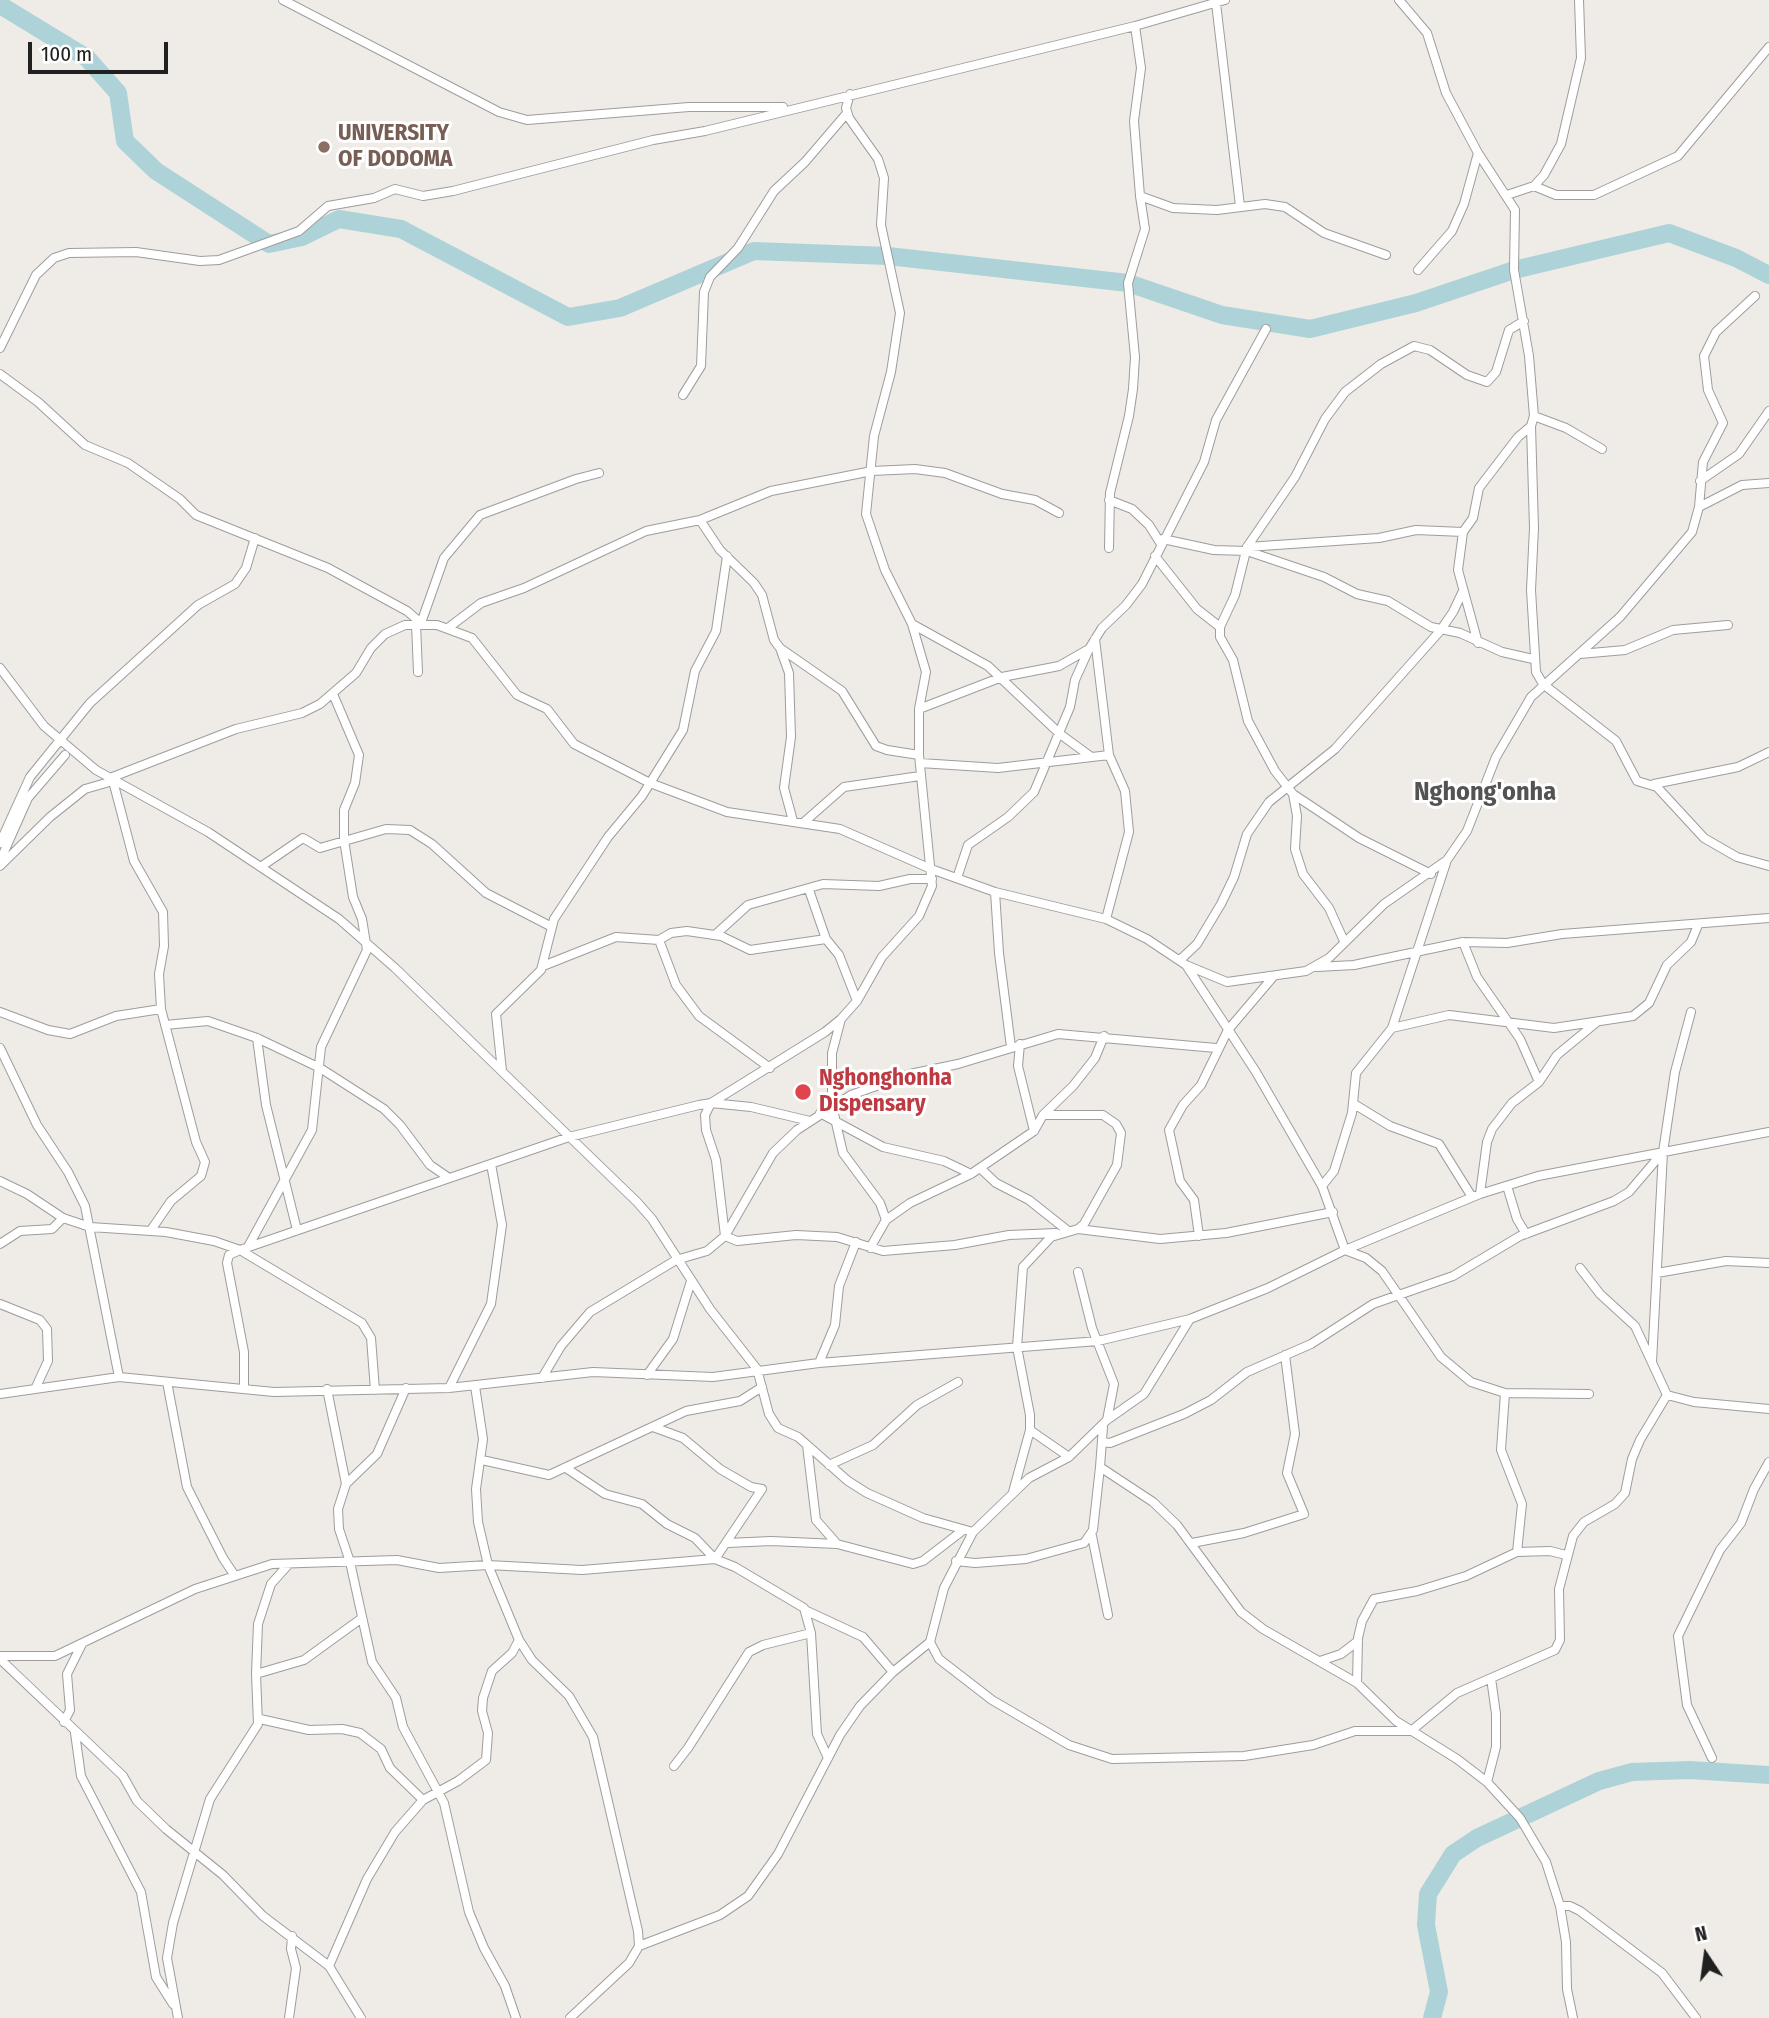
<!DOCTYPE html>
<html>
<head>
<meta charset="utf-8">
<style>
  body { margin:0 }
  #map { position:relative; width:1769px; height:2018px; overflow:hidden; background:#efece7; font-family:"Fira Sans Condensed",sans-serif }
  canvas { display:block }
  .north { position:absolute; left:1671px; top:1920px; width:70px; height:70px; -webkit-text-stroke:5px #fff; paint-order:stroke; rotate:347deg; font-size:19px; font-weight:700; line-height:28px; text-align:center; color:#202020 }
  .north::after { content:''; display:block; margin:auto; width:24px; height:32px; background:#202020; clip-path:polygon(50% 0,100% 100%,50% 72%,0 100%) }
  .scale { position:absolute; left:28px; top:42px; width:140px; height:32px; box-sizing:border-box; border:4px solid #202020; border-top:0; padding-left:9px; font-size:21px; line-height:24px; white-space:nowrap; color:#202020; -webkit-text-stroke:5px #fff; paint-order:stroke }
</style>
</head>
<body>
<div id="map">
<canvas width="1769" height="2018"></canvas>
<div class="north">N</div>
<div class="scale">100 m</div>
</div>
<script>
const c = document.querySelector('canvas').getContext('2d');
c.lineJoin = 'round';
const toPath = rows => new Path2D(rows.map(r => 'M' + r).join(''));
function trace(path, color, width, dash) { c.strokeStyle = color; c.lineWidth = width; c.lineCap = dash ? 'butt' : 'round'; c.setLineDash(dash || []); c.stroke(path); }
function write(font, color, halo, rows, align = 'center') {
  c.font = font + ' "Fira Sans Condensed",sans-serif'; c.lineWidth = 6; c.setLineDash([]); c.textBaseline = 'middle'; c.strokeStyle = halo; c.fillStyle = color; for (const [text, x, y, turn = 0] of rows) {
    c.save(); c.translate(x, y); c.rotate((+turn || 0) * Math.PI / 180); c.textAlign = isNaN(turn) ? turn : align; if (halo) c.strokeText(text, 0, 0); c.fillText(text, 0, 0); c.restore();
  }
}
trace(toPath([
  [0,5,87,58,118,93,125,141,156,171,269,244,302,237,339,219,401,229,568,317,620,308,754,251,888,256,1128,283,1222,315,1310,329,1416,303,1514,270,1669,233,1736,258,1769,275],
  [1432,2018,1439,1992,1426,1925,1428,1894,1453,1854,1477,1838,1599,1781,1632,1772,1689,1770,1769,1775]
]), '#add3d8', 18);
const street = toPath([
  [283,0,499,112,527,120,689,107,783,107],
  [1399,0,1427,33,1446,93,1478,153,1515,210,1514,270,1529,356,1534,416,1531,426,1534,528,1531,590,1536,672,1543,684,1616,741,1637,781,1657,787,1704,838,1737,857,1769,866],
  [1216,3,1240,206],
  [1135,26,1141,68,1134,121,1140,196,1173,208,1217,210,1265,204,1285,207,1324,233,1386,255],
  [850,94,846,108,849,118,878,159,884,178,881,225,900,313,891,372,874,436,866,514,885,570,912,624,926,672,919,709,919,755,932,886,919,916,882,957,857,1001,841,1019,825,1032,711,1103,705,1115,706,1130,716,1160,725,1236,737,1241,796,1235,837,1237,883,1251,955,1245,1009,1235,1056,1233],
  [1534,186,1556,195,1594,195,1678,156,1769,47],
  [1507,195,1534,186,1544,175,1561,144,1581,58,1579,0],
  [1418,270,1452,231,1464,204,1478,153],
  [0,348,36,275,54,258,69,253,136,252,200,261,219,260,299,231,328,206,374,198,395,189,423,196,453,191,653,140,705,131,1135,26,1225,0],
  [0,374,38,402,85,445,128,463,180,499,196,515,328,568,407,611,421,623,444,558,480,515,576,479,599,473],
  [683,395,701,366,704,292,710,277,738,248,774,191,805,162,847,113],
  [1534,416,1566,428,1602,449],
  [1700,481,1739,454,1769,411],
  [1109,500,1132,509,1149,525,1161,544],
  [1699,507,1742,485,1769,483],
  [700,520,720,550,754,583,762,595,774,640,780,648,789,673,791,737,784,788,793,821],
  [1463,532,1458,570,1478,643],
  [1163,539,1214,550,1247,551,1324,577,1357,594,1388,601,1431,627,1460,633,1502,652,1533,659],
  [1247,547,1379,538,1416,530,1463,532,1473,518,1479,488,1518,437,1531,426],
  [1109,548,1110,493,1129,416,1133,389,1135,357,1128,283,1145,229,1140,196],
  [1155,556,1197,609,1220,627,1220,637,1233,660,1248,721,1275,771,1293,794,1297,816,1295,849,1303,874,1329,908,1344,941],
  [416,624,418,672],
  [912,624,988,666,1060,734,1090,756],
  [1220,627,1235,595,1247,547,1295,477,1325,419,1345,392,1381,364,1414,346,1430,350,1467,375,1487,382,1496,372,1509,330,1524,321],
  [448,628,481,603,524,588,646,531,700,520,771,491,872,471,915,469,945,473,1002,494,1035,500,1059,513],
  [1095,639,1109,755,1125,791,1129,832,1106,919],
  [780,648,842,691,876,746,887,750,919,755],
  [1580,654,1625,650,1673,630,1728,625],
  [0,668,44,726,96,770,208,832,339,919,395,968,637,1202,652,1219,710,1309,757,1369,769,1414,778,1428,798,1437,848,1481,867,1493,923,1518,973,1532],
  [919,709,1002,677,1059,666,1087,650],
  [920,763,998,768,1109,755],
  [110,778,236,729,302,713,320,704,356,673,371,648,385,634,405,625,437,625,472,638,517,695,547,709,574,744,650,783,727,812,840,829,931,869,995,892,1106,919,1147,939,1186,965,1227,982,1306,971,1329,958,1384,904,1447,860,1467,831,1496,757,1531,697,1620,617,1692,532,1699,507,1703,462,1723,423,1708,390,1704,356,1716,332,1755,296],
  [1654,784,1738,767,1769,752],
  [1293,794,1359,838,1431,874],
  [803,823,844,787,920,776],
  [0,843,30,777,90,703,198,605,235,584,246,568,255,538],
  [0,861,28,798,65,755],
  [0,866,50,817,85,789,113,781,134,861,163,912,164,946,159,974,161,1009,196,1142,205,1162,201,1176,171,1201,151,1230],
  [262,866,303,838,320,848,386,829,410,830,432,844,486,893,550,926],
  [957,878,968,845,1008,817,1034,792,1070,707,1075,680,1089,649,1102,628,1126,605,1142,584,1204,462,1216,420,1266,329],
  [809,890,826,939,839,955,857,1001],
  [995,892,999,953,1011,1047],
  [715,935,748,905,823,884,879,886,910,879,932,879],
  [659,940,676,985,699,1016,770,1068],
  [1463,942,1477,977,1520,1039,1539,1082],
  [1180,960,1197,944,1221,904,1234,877,1247,834,1269,802,1335,749,1440,631,1453,612,1462,593],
  [1186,965,1256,1072,1322,1186,1345,1250,1366,1258,1382,1271,1441,1357,1471,1382,1505,1393,1589,1394],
  [543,966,616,937,659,940,671,933,687,931,721,936,750,950,826,939],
  [1317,967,1354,965,1463,942,1507,943,1562,934,1769,918],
  [0,1012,48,1030,70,1034,116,1016,161,1009],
  [841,1019,832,1053,832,1105,836,1123,843,1153,880,1203,886,1220],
  [165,1025,208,1021,257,1038,320,1068,384,1109,400,1125,430,1165,449,1178],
  [1392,1028,1449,1015,1554,1028,1633,1016,1649,1003,1667,965,1691,942,1698,925],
  [257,1038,266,1105,297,1230],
  [1020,1044,1018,1066,1034,1131],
  [0,1048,37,1125,68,1172,85,1206,119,1377],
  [502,1071,496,1014,541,970,554,919,608,837,642,796,683,730,695,671,716,631,727,556],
  [1354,1104,1390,1126,1439,1144,1472,1197],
  [820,1113,883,1147,944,1161,971,1174],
  [980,1168,996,1183,1029,1200,1068,1231],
  [0,1181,27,1194,63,1218,90,1227,166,1232,214,1241,240,1250,362,1323,371,1338,375,1390],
  [1322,1186,1334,1171,1352,1113,1356,1073,1392,1028,1446,863],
  [1507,1186,1517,1219,1526,1234],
  [1480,1194,1487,1142,1492,1129,1512,1103,1539,1082,1557,1055,1597,1022],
  [1078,1229,1160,1239,1226,1233,1333,1212],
  [1199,1236,1194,1200,1180,1181,1169,1130,1183,1105,1201,1085,1228,1030,1273,977],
  [0,1244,20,1231,52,1229,63,1218],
  [249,1245,312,1130,321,1047,367,950,362,919,353,897,344,840,344,810,355,783,359,755,333,694],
  [870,1248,886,1220,910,1203,971,1174,1034,1131,1043,1115,1073,1086,1095,1058,1104,1036],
  [1580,1268,1600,1294,1635,1326,1667,1395,1694,1402,1769,1409],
  [1078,1272,1092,1328,1114,1384,1107,1420,1069,1457,1029,1478,973,1532,944,1588,930,1642,939,1659,992,1700,1069,1745,1112,1759,1244,1756,1313,1745,1355,1731,1411,1731,1457,1693,1555,1650,1560,1640,1559,1589,1573,1536,1584,1522,1615,1504,1625,1493,1632,1459,1640,1440,1667,1395],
  [1657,1273,1726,1261,1769,1263],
  [0,1304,40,1320,47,1329,48,1361,36,1387],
  [1652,1362,1663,1152,1675,1072,1691,1012],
  [819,1363,835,1325,839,1286,856,1242],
  [647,1375,673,1339,691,1281],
  [542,1378,561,1346,590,1312,676,1260,707,1251,725,1236,773,1153,797,1130,851,1095,910,1074,958,1064,1058,1034,1216,1048],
  [167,1382,187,1487,223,1558,235,1576],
  [475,1386,483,1439,476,1489,478,1522,488,1565,519,1640,532,1660,569,1696,593,1737,638,1931,639,1946,629,1963,570,2018],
  [244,1388,244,1352,227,1263,229,1255,240,1250,569,1137,699,1105,711,1103,751,1107,810,1121],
  [406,1388,377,1454,346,1484,338,1509,339,1529,350,1562,372,1662,396,1698,403,1727,444,1803,469,1912,484,1948,505,1986,516,2018],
  [449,1388,491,1304,502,1225,491,1164],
  [327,1389,346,1484],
  [1505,1393,1501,1450,1522,1504,1517,1552],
  [0,1394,119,1377,274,1392,449,1388,593,1372,713,1377,819,1363,1098,1341,1190,1319,1268,1288,1345,1250,1480,1194,1538,1176,1769,1132],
  [1107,1420,1144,1394,1190,1319],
  [1103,1427,1100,1467,1153,1502,1177,1525,1241,1612,1263,1629,1357,1683,1396,1721,1457,1759,1487,1782,1520,1818,1546,1862,1560,1906,1566,1942,1567,1989,1573,2018],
  [1030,1430,1069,1457],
  [1102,1442,1110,1443,1184,1414,1211,1400,1247,1372,1311,1344,1373,1304,1453,1276,1520,1236,1614,1201,1629,1192,1663,1152],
  [807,1445,816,1520,837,1544,913,1564,923,1561,962,1531],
  [482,1460,549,1475,686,1411,740,1401,762,1387],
  [829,1465,873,1445,917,1405,958,1382],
  [566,1468,605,1494,642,1504,667,1524,695,1538,715,1559,735,1567,804,1608,811,1633,817,1734,828,1758],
  [1013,1492,1030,1430,1030,1415,1017,1347,1023,1267,1051,1237,1078,1229,1084,1224,1117,1165,1121,1133,1116,1124,1103,1115,1043,1115],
  [1092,1536,1108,1615],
  [728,1543,771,1541,837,1544],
  [1192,1543,1244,1533,1304,1514,1287,1473,1295,1434,1285,1355],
  [956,1561,975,1563,1026,1559,1084,1543,1093,1530,1100,1467],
  [807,1611,863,1637,893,1672],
  [0,1656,55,1656,195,1589,272,1564,397,1560,439,1568,488,1565,582,1570,715,1559,762,1489,751,1487,720,1469,683,1438,653,1427],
  [0,1659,123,1776,137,1801,166,1829,223,1875,263,1916,329,1966,361,2018],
  [1320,1661,1341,1654,1358,1641],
  [256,1674,304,1660,362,1618],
  [1357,1683,1358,1638,1362,1621,1374,1599,1417,1591,1466,1576,1517,1552,1550,1551,1566,1555],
  [260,1719,309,1730,342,1729,360,1733,381,1749,390,1768,423,1800],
  [64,1722,70,1710,67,1674,82,1644],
  [75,1733,81,1776,141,1892,156,1977,173,2004],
  [1712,1758,1687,1705,1678,1636,1720,1550,1741,1523,1754,1489,1769,1462],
  [674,1766,688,1748,749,1652,763,1645,811,1633],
  [1487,1782,1496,1747,1496,1714,1491,1678],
  [1560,1906,1570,1906,1580,1911,1662,1973,1696,2018],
  [639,1946,720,1915,748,1896,778,1854,840,1735,860,1706,893,1672,930,1642],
  [329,1966,367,1879,395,1832,423,1800,458,1781,486,1760,488,1733,482,1711,483,1698,492,1671,512,1653,519,1640],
  [178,2018,167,1958,173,1923,210,1799,258,1724,256,1674,258,1624,271,1584,288,1565],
  [289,2018,296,1968,291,1949,292,1936]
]);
trace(street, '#9d9d9d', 10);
trace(street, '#fff', 8);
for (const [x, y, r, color] of [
  [324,147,7,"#8d6e63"],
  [803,1092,9,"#e0444e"]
]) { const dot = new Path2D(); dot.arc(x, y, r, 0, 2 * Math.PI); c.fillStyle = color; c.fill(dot); trace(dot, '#fff', 2.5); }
write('bold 23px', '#785e54', '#fff', [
  ["UNIVERSITY",338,134],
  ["OF DODOMA",338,160]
], 'left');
write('bold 23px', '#be3a42', '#fff', [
  ["Nghonghonha",819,1079],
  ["Dispensary",819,1105]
], 'left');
write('bold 26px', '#535353', '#fff', [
  ["Nghong'onha",1485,793]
]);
</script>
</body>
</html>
